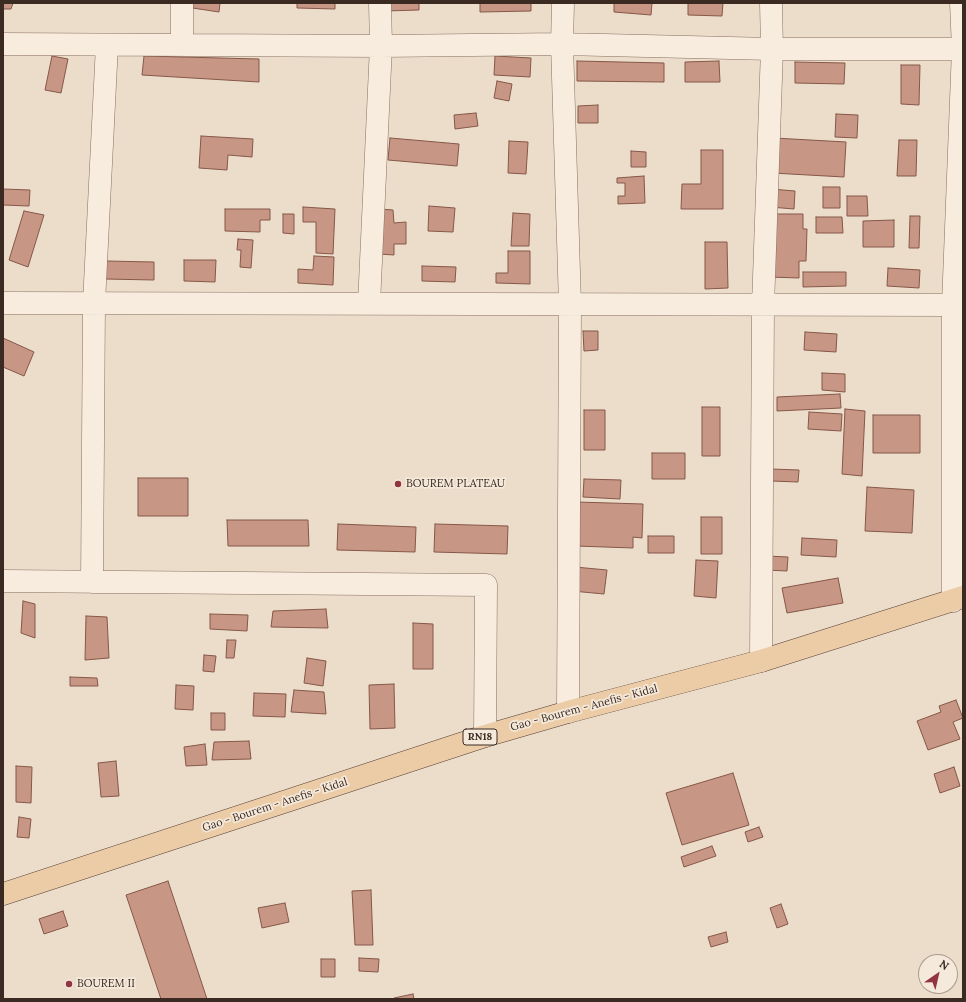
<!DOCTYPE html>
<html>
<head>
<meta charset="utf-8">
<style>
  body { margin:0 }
  #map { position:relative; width:966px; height:1002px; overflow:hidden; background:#ecddcb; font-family:Lora,serif }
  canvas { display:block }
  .frame { position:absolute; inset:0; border:4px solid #3a2a22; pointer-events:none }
  .north { position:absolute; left:918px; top:954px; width:40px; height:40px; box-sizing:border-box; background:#f4e9da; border:1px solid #aa9d90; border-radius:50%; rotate:34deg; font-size:11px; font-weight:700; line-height:16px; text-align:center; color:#3a2a22 }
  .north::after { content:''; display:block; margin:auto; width:14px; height:18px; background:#923543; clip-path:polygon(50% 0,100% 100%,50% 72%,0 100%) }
</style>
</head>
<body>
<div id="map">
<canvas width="966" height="1002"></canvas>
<div class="frame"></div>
<div class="north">N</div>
</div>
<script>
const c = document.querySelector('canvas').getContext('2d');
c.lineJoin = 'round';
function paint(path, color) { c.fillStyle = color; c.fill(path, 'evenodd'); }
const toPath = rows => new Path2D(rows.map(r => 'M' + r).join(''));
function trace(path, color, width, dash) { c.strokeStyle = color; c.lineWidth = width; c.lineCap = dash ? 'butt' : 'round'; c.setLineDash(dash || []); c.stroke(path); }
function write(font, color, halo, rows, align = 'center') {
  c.font = font + ' Lora,serif'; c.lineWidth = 3.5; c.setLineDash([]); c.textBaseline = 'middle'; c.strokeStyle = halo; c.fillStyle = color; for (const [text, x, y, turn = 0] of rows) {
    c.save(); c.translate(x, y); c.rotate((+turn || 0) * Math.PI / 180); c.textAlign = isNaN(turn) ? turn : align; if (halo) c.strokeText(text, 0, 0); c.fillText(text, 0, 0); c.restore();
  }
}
const building = toPath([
  [3,3,13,3,11,9,3,9,3,3],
  [187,3,220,3,219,12,186,7,187,3],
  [297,3,335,3,335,9,297,8,297,3],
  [385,3,419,3,419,10,385,11,385,3],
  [480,3,531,3,531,11,480,12,480,3],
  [614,3,652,3,651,15,614,12,614,3],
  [688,3,723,3,722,16,688,15,688,3],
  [52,56,68,59,61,93,45,90,52,56],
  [144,56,259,59,259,82,142,75,144,56],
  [495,56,531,58,530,77,494,75,495,56],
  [577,61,664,63,664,82,577,81,577,61],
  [719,61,720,82,685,82,685,62,719,61],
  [795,62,845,63,844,84,795,83,795,62],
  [901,65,920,65,919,105,901,104,901,65],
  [497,81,512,84,509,101,494,98,497,81],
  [598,105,598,123,578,123,578,106,598,105],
  [476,113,478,126,455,129,454,115,476,113],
  [836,114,858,115,857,138,835,137,836,114],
  [201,136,253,139,252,157,228,155,227,170,199,168,201,136],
  [390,138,459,144,457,166,388,160,390,138],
  [774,138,846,142,844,177,772,173,774,138],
  [899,140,917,140,916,176,897,176,899,140],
  [509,141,528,142,526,174,508,173,509,141],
  [701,150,723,150,723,209,681,209,682,184,701,184,701,150],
  [631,151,646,152,646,167,631,167,631,151],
  [644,176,645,203,618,204,618,196,625,196,625,183,617,183,617,178,644,176],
  [823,187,840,187,840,208,823,208,823,187],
  [3,189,30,190,29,206,3,205,3,189],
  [771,189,795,191,794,209,770,207,771,189],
  [847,196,867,196,868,216,847,216,847,196],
  [429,206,455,208,453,232,428,231,429,206],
  [303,207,335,209,333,254,316,253,316,222,303,222,303,207],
  [225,209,270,209,270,220,260,220,260,232,225,231,225,209],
  [380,209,393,210,394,223,406,222,406,244,394,244,394,255,379,254,380,209],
  [24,211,44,215,28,267,9,260,24,211],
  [513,213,530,214,529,246,511,246,513,213],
  [283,214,294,214,294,234,283,233,283,214],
  [769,214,803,214,803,229,807,229,806,261,799,261,799,278,768,277,769,214],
  [910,216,920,216,919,248,909,248,910,216],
  [816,217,842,217,843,233,816,233,816,217],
  [894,220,894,247,863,247,863,221,894,220],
  [238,239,253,240,251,268,240,267,241,250,237,250,238,239],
  [705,242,727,242,728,288,705,289,705,242],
  [508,251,530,251,530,284,496,283,496,273,508,273,508,251],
  [314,256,334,257,333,285,298,283,298,269,313,270,314,256],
  [184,260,216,260,215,282,184,281,184,260],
  [106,261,154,262,154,280,105,279,106,261],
  [422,266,456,267,455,282,422,281,422,266],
  [888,268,920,270,919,288,887,286,888,268],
  [803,272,846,272,846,286,803,287,803,272],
  [583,331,598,331,598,350,584,351,583,331],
  [805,332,837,334,836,352,804,350,805,332],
  [3,338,34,352,24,376,3,367,3,338],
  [822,373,845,374,845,392,822,390,822,373],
  [840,394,841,408,777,411,777,397,840,394],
  [702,407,720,407,720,456,702,456,702,407],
  [845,409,865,411,862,476,842,474,845,409],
  [584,410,605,410,605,450,584,450,584,410],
  [809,412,842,414,841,431,808,429,809,412],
  [873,415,920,415,920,453,873,453,873,415],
  [652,453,685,453,685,479,652,479,652,453],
  [771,469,799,470,798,482,771,481,771,469],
  [138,478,188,478,188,516,138,516,138,478],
  [584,479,621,480,620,499,583,497,584,479],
  [867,487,914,490,912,533,865,531,867,487],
  [577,502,643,504,642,538,633,537,633,548,576,546,577,502],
  [701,517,722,517,722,554,701,554,701,517],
  [227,520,308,520,309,546,228,546,227,520],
  [338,524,416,527,415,552,337,550,338,524],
  [435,524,508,526,507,554,434,552,435,524],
  [648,536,674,536,674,553,648,553,648,536],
  [802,538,837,540,836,557,801,555,802,538],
  [767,556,788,557,787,571,766,570,767,556],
  [696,560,718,561,716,598,694,596,696,560],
  [575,567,607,570,604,594,572,591,575,567],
  [838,578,843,603,787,613,782,588,838,578],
  [23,601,35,604,35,638,21,633,23,601],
  [326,609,328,628,271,627,273,611,326,609],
  [210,614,248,615,247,631,210,629,210,614],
  [86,616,107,617,109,658,85,660,86,616],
  [413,623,433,624,433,669,413,669,413,623],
  [227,640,236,640,234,658,226,658,227,640],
  [204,655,216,656,214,672,203,671,204,655],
  [307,658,326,661,323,686,304,683,307,658],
  [70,677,97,678,98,686,70,686,70,677],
  [394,684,395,728,370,729,369,685,394,684],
  [176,685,194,686,193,710,175,709,176,685],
  [294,690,324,692,326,714,291,712,294,690],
  [254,693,286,694,285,717,253,716,254,693],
  [956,700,963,718,953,722,960,739,928,750,917,721,941,712,939,706,956,700],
  [211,713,225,713,225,730,211,730,211,713],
  [249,741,251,759,212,760,214,742,249,741],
  [205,744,207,765,186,766,184,747,205,744],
  [116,761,119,796,101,797,98,763,116,761],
  [16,766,32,767,31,803,16,802,16,766],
  [954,767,960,786,940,793,934,774,954,767],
  [733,773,749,825,682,845,666,793,733,773],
  [19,817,31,819,29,838,17,837,19,817],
  [759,827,763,837,748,842,745,832,759,827],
  [712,846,716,856,684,867,681,857,712,846],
  [168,881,207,999,161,999,126,895,168,881],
  [371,890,373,945,355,945,352,891,371,890],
  [285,903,289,922,262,928,258,908,285,903],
  [781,904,788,924,777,928,770,908,781,904],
  [63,911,68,926,44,934,39,919,63,911],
  [726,932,728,942,711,947,708,937,726,932],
  [359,958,379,959,378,972,359,971,359,958],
  [321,959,335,959,335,977,321,977,321,959],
  [413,994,414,999,395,999,394,998,413,994]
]);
paint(building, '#c79684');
trace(building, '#855748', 1);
const street = toPath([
  [182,3,182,45],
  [563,3,562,44,570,305,568,712],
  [3,44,381,46,562,44,772,49,963,49],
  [3,303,953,305],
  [369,304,381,46,380,3],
  [3,581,486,585,485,736],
  [92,582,94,303,107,45],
  [953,601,953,305,963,49,961,3],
  [761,661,763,306,772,49,771,3]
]);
const primary = toPath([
  [3,894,485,736,568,712,761,661,963,597]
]);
trace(street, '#886f60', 23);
trace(primary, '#563f34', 23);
trace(street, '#f7ecde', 22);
trace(primary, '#ebcca7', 22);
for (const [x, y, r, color] of [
  [398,484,4,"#923543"],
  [69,984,4,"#923543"]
]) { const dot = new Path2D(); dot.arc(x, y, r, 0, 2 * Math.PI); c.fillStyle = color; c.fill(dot); trace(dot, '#f4e9da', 1.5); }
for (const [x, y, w] of [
  [480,737,34]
]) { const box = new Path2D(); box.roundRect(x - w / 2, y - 8, w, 16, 3); c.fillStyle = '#f4e9da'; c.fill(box); trace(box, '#3a2a22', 1); }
write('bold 10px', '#3a2a22', null, [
  ["RN18",480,737]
]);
write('11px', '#3a2a22', '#f4e9da', [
  ["BOUREM PLATEAU",406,484],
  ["BOUREM II",77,984]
], 'left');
write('11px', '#3a2a22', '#f4e9da', [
  ["Gao - Bourem - Anefis - Kidal",584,708,-15],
  ["Gao - Bourem - Anefis - Kidal",275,805,-18]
]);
</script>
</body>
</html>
